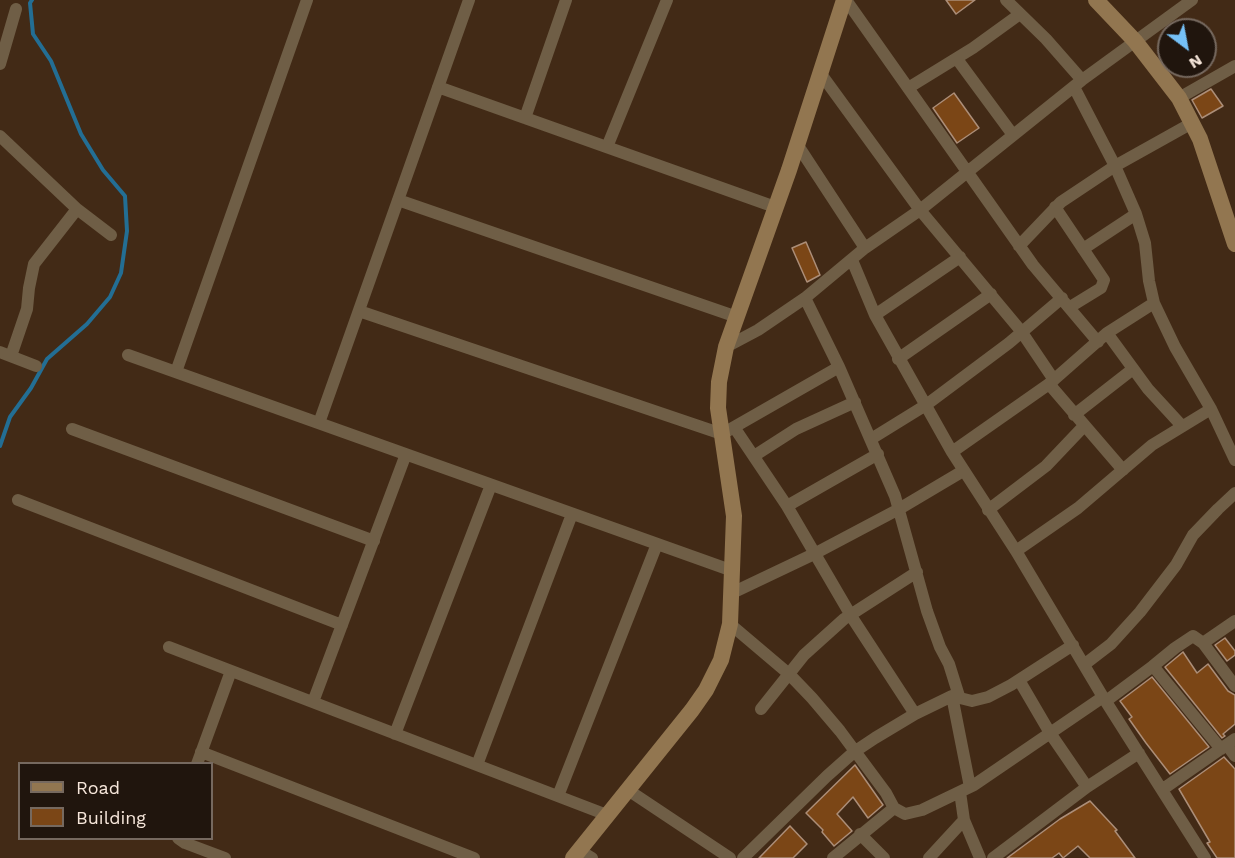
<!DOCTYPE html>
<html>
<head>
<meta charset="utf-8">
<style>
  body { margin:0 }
  #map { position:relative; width:1235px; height:858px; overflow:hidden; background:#422a16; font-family:"Work Sans",sans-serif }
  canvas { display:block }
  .legend { position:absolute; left:18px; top:762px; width:195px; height:78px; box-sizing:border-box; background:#20150d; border:2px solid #76695f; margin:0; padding:8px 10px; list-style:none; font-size:18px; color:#f7e7db }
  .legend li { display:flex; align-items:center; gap:12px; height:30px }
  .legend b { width:30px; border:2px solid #76695f }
  .north { position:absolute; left:1157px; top:18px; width:60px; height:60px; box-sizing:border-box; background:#20150d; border:2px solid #76695f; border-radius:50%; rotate:148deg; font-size:16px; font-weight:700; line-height:24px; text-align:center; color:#f7e7db }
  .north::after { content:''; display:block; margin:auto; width:21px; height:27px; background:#75c0f6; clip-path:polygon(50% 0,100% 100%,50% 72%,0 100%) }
</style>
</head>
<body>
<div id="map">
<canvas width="1235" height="858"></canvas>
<ul class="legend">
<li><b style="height:8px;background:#927650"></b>Road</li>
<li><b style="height:16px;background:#7b4616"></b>Building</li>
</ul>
<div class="north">N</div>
</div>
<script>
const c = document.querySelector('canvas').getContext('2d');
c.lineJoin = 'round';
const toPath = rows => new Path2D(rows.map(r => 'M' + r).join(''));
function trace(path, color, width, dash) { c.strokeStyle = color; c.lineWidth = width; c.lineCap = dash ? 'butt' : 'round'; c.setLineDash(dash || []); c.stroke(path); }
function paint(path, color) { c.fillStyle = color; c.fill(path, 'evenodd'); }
trace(toPath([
  [0,446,10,417,31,388,47,359,87,324,110,297,121,273,127,231,125,196,103,170,81,134,51,61,33,34,30,3,32,0]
]), '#236e94', 4);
const building = toPath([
  [946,0,975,0,956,14,946,0],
  [1211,89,1223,106,1202,118,1192,100,1211,89],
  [954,93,979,128,957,143,933,108,954,93],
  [806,242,820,275,807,282,792,248,806,242],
  [1225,638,1235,651,1235,655,1227,661,1215,645,1225,638],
  [1183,652,1197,673,1208,664,1228,691,1235,695,1235,724,1223,734,1225,736,1222,738,1165,667,1183,652],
  [1152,677,1209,747,1170,774,1146,743,1129,719,1132,717,1120,701,1152,677],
  [1224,757,1235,769,1235,858,1217,858,1207,843,1210,842,1179,789,1224,757],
  [855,765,883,805,868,818,853,797,837,814,852,831,834,846,822,832,823,830,806,813,855,765],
  [1090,801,1117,830,1115,831,1135,858,1090,858,1078,846,1063,858,1059,853,1052,858,1007,858,1060,819,1090,801],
  [790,826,807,844,793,858,759,858,790,826]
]);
paint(building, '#7b4616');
trace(building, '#ac8e78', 1.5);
trace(toPath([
  [846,0,1033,265,1098,342],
  [1006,0,1046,39,1082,80],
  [957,59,1013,135],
  [0,64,16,9],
  [821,74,920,210,1021,331,1054,380],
  [438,87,775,207],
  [1074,87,1115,166,1136,214,1145,243,1149,281,1154,303,1175,347,1211,409,1235,460],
  [908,88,973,48,1020,14],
  [1179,98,1235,66],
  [525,118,566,0],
  [0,136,77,209,111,235],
  [797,144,865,248],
  [607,147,667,0],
  [398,200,737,317],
  [1055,207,1104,280,1101,288,1070,307],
  [1019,246,1061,202,1115,166,1192,123],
  [1083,249,1136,214],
  [852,260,875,315,952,452,1016,551,1103,697,1205,858],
  [805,298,839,367,895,496,927,611,940,647,949,664,959,696],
  [359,311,722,434,839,367],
  [875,315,960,257],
  [1107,333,1148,389,1182,426],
  [726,347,758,330,805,298,865,248,920,210,1082,80,1192,0],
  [0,352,36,366],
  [128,355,733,571],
  [11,356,27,309,29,288,34,264,77,209],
  [898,359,991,294],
  [176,372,307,0],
  [1049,384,1123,470],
  [1074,415,1133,369],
  [319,423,469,0],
  [734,427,787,506,853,619,915,714],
  [72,429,374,541],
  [871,439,926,405,1009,343,1062,298],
  [952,452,1049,384,1107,333,1154,303],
  [754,456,796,429,855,402],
  [18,500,342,625],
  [787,506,878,454],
  [988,510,1046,466,1084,426],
  [1016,551,1078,508,1152,445,1211,409],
  [732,593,814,554,899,509,963,471],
  [730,624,789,674,812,698,840,731,886,793,894,808,905,814,922,810,974,785,1103,697],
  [1203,643,1235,621],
  [169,647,607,815],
  [1085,664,1111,644,1140,612,1176,565,1193,535,1218,509,1235,493],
  [1153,666,1221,749],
  [1019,680,1050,733,1087,787],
  [952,696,970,787],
  [1106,701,1153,666,1175,648,1193,636,1203,643,1235,686],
  [313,702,406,454],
  [761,709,804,655,844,619,917,572],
  [395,734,491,485],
  [1227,745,1235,756],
  [201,752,474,858],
  [197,764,231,671],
  [477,765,572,514],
  [1163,789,1235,739],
  [628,790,730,858],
  [960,792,964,820,980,858],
  [558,796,657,544],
  [860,834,884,858],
  [178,838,185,843,225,858],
  [579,850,592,858],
  [743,858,827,776,854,752,875,738,915,714,952,696,972,701,988,697,1011,685,1073,645],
  [833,858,894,808],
  [929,858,964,820],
  [993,858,1087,787,1139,753]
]), '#6f5e46', 12);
trace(toPath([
  [1096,0,1135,41,1179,98,1200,139,1235,244],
  [573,858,692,710,706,690,721,660,730,624,734,516,718,408,719,382,726,347,789,170,844,0]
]), '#927650', 16);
</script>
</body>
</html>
